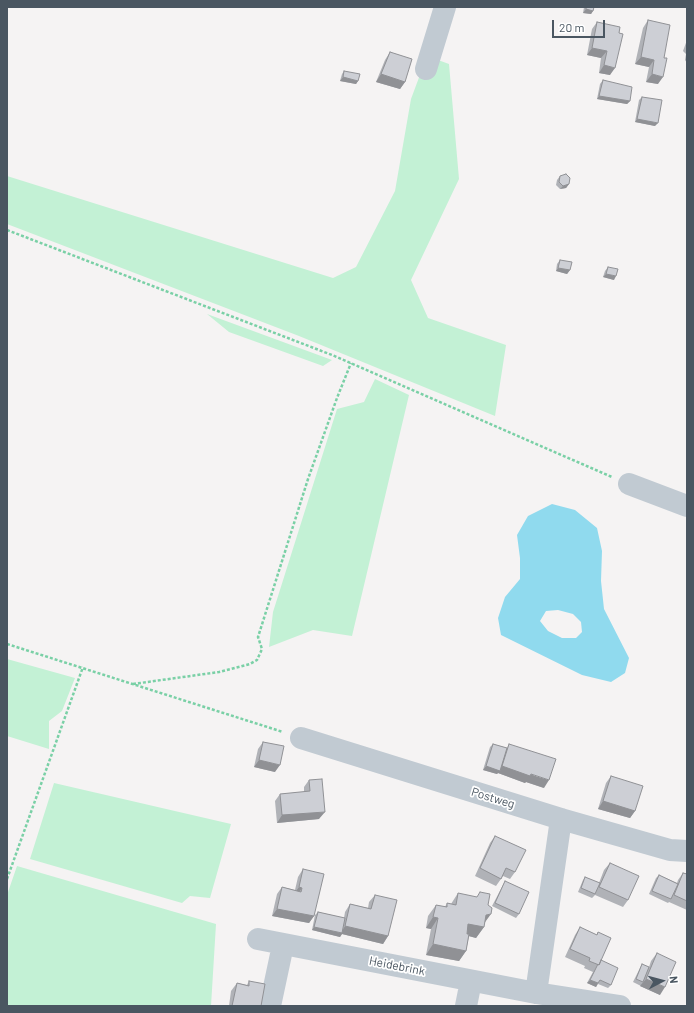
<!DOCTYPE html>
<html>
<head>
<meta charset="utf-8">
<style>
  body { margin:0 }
  #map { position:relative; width:694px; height:1013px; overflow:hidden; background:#f5f3f3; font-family:Barlow,sans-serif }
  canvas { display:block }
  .frame { position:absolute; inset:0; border:8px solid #4a5661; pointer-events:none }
  .north { position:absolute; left:642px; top:961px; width:40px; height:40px; -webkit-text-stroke:3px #fff; paint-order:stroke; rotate:84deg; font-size:11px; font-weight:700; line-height:16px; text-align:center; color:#4a5661 }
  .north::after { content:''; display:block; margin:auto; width:14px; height:18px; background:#4a5661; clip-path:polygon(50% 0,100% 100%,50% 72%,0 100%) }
  .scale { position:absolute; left:552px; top:20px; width:53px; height:18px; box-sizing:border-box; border:2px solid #4a5661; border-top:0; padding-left:5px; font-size:12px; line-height:14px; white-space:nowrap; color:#4a5661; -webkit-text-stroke:3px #fff; paint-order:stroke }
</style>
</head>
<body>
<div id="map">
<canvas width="694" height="1013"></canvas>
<div class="frame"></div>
<div class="north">N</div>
<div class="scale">20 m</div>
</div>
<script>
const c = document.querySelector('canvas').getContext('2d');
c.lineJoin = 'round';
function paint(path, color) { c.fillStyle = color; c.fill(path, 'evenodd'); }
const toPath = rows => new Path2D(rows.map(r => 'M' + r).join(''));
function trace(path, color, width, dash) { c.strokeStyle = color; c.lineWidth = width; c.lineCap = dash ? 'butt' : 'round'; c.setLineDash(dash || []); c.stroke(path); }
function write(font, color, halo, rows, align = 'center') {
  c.font = font + ' Barlow,sans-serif'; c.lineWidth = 3.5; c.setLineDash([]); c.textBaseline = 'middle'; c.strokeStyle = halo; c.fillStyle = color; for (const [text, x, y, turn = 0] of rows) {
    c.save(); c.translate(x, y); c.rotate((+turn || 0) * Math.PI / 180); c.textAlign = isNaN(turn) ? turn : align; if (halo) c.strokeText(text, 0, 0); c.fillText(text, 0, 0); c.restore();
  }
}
paint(toPath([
  [427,56,449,64,459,179,411,280,428,318,506,345,495,416,299,336,7,224,7,176,333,278,356,267,395,191,411,99],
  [207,314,332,360,323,366,229,332],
  [375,379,409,395,352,636,313,630,269,647,273,612,337,409,364,402],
  [7,659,75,678,62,711,49,721,49,749,7,736],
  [54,783,231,824,210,898,190,896,182,903,30,859],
  [17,866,216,924,211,1006,7,1006,7,895]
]), '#c3f1d5');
paint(toPath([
  [552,504,575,510,597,528,602,551,601,581,604,609,629,658,625,673,611,682,582,675,501,635,498,618,505,597,520,579,520,558,517,535,528,516],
  [558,610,573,614,581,622,582,632,576,638,562,638,548,631,540,621,546,611]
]), '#90daee');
trace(toPath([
  [7,230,332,355,612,477],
  [7,644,283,732],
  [133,684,219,672,250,664,257,660,262,649,258,637,308,479,337,398,351,363],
  [7,879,83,667]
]), '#7ad0a6', 2.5, [3, 2]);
trace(toPath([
  [426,69,445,7],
  [629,484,687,506],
  [301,738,561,819,670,850,687,851],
  [258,939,536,993,620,1006],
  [536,993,561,819],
  [270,1006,283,945],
  [466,1006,471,981]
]), '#c1cad2', 22);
paint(toPath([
  [584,7,594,7,593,11,591,14,583,13],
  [648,20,658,84,646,82,649,67,635,64,643,28],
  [597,22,619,33,610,75,599,73,601,58,587,55,592,29],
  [687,40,687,63,685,60,686,54,683,51],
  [390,52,405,82,400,89,376,82,385,60],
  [344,71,358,81,356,84,340,81,342,74],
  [603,80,630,101,627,104,597,99,600,84],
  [642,97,655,126,635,122,639,100],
  [560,176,569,184,566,188,560,189,556,185,557,180],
  [560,260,570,270,567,274,556,271,557,264],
  [608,267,614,280,603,277,605,271],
  [263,742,275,772,254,767,258,749],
  [493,744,507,748,509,744,544,788,526,782,525,783,498,773,497,774,483,770,490,747],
  [611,776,635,811,630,818,598,809,606,783],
  [309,780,319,819,277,823,275,801,280,794,304,792,304,787],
  [495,836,515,872,510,879,503,876,496,886,475,876,490,843],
  [610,863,628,900,623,907,595,895,592,898,578,892,583,880,585,877,599,883,604,870],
  [303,869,314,916,309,923,272,916,277,894,282,887,295,890,298,877],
  [683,873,687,874,687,910,669,902,668,903,649,894,656,878,659,875,677,883,678,880],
  [505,881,519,914,516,918,492,906,503,885],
  [458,893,484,923,484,927,476,938,469,936,466,951,459,961,426,955,431,929,426,928,428,916,436,905,445,907,447,903,451,904],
  [375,895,388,936,383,944,342,934,340,937,312,930,315,915,318,912,344,918,345,912,350,904,368,908,369,902],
  [580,927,597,935,598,932,601,960,611,985,608,988,598,984,596,987,587,983,593,972,584,968,585,966,565,957,575,935],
  [657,953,660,995,640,986,641,986,633,982,642,964,649,967,651,961],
  [249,981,261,1006,229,1006,231,991,237,983,247,985]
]), '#b0b2b7');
paint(toPath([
  [586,9,593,11,591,14,583,13],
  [592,48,607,51,601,58,587,55],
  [641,57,654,60,649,67,635,64],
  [604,65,615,68,610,75,599,73],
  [381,74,405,82,400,89,376,82],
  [652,74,663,77,658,84,646,82],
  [343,77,358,81,356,84,340,81],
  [599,96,630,101,627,104,597,99],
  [637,119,658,123,655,126,635,122],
  [569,184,566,188,560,189,563,186],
  [558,268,570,270,567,274,556,271],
  [606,274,616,276,614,280,603,277],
  [259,760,280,765,275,772,254,767],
  [486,766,499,770,502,766,549,780,544,788,526,782,525,783,498,773,497,774,483,770],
  [603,801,635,811,630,818,598,809],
  [325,812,319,819,277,823,282,815],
  [299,887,302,888,297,895,294,894],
  [277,909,314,916,309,923,272,916],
  [491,914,483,925,484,927,476,938,461,934,468,924,486,915],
  [433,917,438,918,431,929,426,928],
  [345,926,388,936,383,944,342,934,340,937,312,930,314,927,341,933],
  [433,944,466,951,459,961,426,955],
  [646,979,665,987,660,995,640,986],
  [590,980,598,983,596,987,587,983]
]), '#909195');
const building = toPath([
  [586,7,594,7,593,11,586,9,586,7],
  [648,20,670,25,664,58,667,58,663,77,652,74,654,60,641,57,648,20],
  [597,22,620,27,619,33,623,34,615,68,604,65,607,51,592,48,597,22],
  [390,52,412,59,405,82,381,74,390,52],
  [344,71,360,74,358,81,343,77,344,71],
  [603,80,632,87,630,101,599,96,603,80],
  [642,97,662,100,658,123,637,119,642,97],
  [566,174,570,178,569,184,563,186,559,182,560,176,566,174],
  [560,260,572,262,570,270,558,268,560,260],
  [608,267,618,269,616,276,606,274,608,267],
  [263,742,284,746,280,765,259,760,263,742],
  [493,744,507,748,500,771,486,766,493,744],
  [509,744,556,759,549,780,531,774,530,776,502,766,509,744],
  [611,776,643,786,635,811,603,801,611,776],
  [322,779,325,812,282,815,280,794,310,791,309,780,322,779],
  [495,836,526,850,515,872,506,868,501,879,480,868,495,836],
  [610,863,639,876,628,900,599,887,610,863],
  [303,869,324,874,314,916,277,909,282,887,301,892,302,888,299,887,303,869],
  [683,873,687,874,687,901,674,895,683,873],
  [659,875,678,884,671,899,652,891,659,875],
  [585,877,600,883,595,894,581,888,585,877],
  [505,881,529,892,519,914,495,903,505,881],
  [480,892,490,894,488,905,492,908,491,914,486,915,484,927,468,924,467,934,469,934,466,951,433,944,438,918,433,917,436,905,447,907,447,903,456,905,458,893,477,897,480,892],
  [375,895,397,900,388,936,345,926,350,904,371,909,375,895],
  [318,912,345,918,342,933,314,927,318,912],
  [580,927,597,935,598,932,611,938,599,965,589,961,590,958,570,949,580,927],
  [657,953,676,962,665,987,646,979,657,953],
  [601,960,618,968,611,985,600,980,598,983,590,980,598,964,599,965,601,960],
  [642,964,649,967,643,982,636,979,642,964],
  [249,981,265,984,261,1006,232,1006,237,983,249,986,249,981]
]);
paint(building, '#cdcfd5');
trace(building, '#909195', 1);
write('12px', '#4a5661', '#fff', [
  ["Postweg",493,798,17],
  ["Heidebrink",397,966,11]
]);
</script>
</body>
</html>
